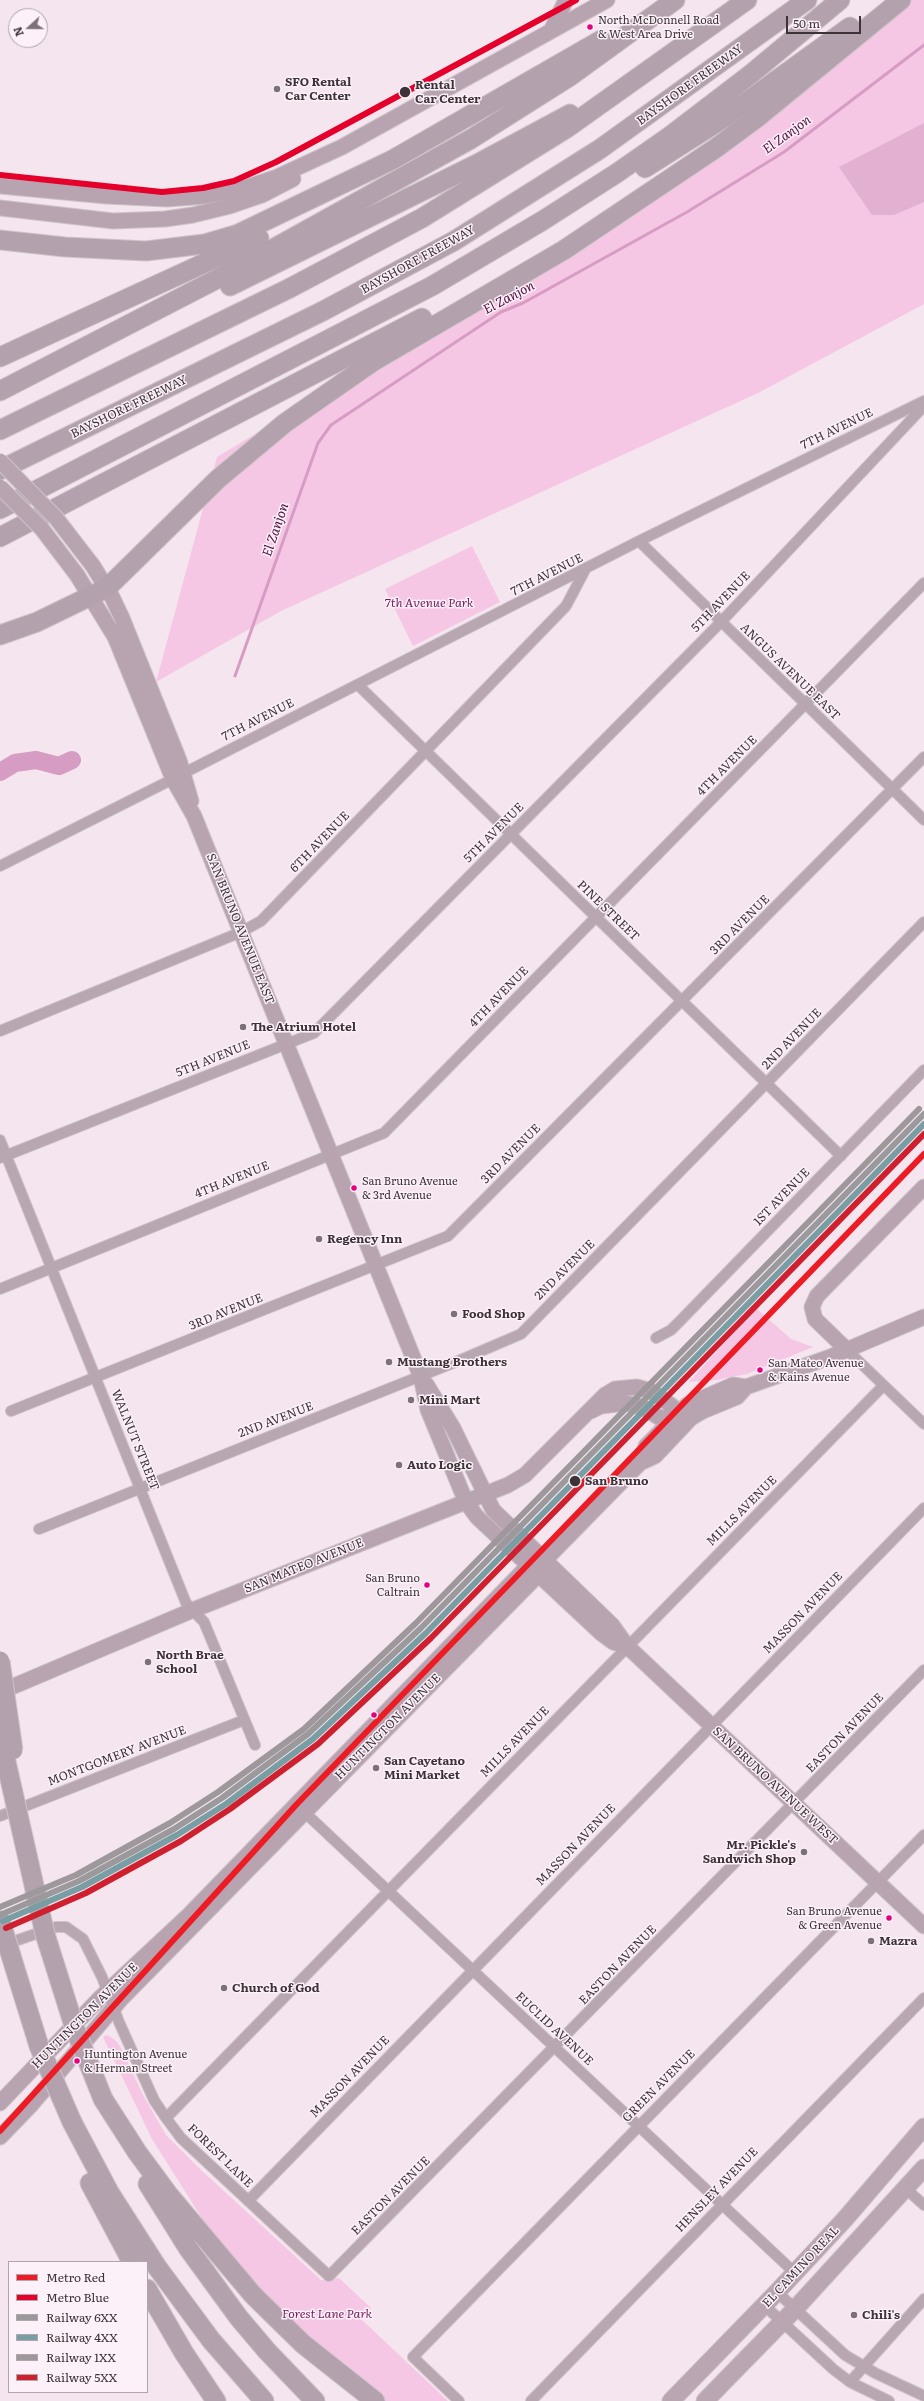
<!DOCTYPE html>
<html>
<head>
<meta charset="utf-8">
<style>
  body { margin:0 }
  #map { position:relative; width:924px; height:2401px; overflow:hidden; background:#f4e5ee; font-family:Literata,serif }
  canvas { display:block }
  .legend { position:absolute; left:8px; top:2261px; width:140px; height:132px; box-sizing:border-box; background:#fcf1f8; border:1px solid #afa5ab; margin:0; padding:5px 7px; list-style:none; font-size:12px; color:#3c3238 }
  .legend li { display:flex; align-items:center; gap:8px; height:20px }
  .legend b { width:20px; border:1px solid #afa5ab }
  .north { position:absolute; left:8px; top:8px; width:40px; height:40px; box-sizing:border-box; background:#fcf1f8; border:1px solid #afa5ab; border-radius:50%; rotate:249deg; font-size:11px; font-weight:700; line-height:16px; text-align:center; color:#3c3238 }
  .north::after { content:''; display:block; margin:auto; width:14px; height:18px; background:#7c7178; clip-path:polygon(50% 0,100% 100%,50% 72%,0 100%) }
  .scale { position:absolute; left:786px; top:16px; width:75px; height:18px; box-sizing:border-box; border:2px solid #3c3238; border-top:0; padding-left:5px; font-size:12px; line-height:14px; white-space:nowrap; color:#3c3238; -webkit-text-stroke:3px #fcf1f8; paint-order:stroke }
</style>
</head>
<body>
<div id="map">
<canvas width="924" height="2401"></canvas>
<ul class="legend">
<li><b style="height:5px;background:#ed1c24"></b>Metro Red</li>
<li><b style="height:5px;background:#e4002b"></b>Metro Blue</li>
<li><b style="height:5px;background:#9c999c"></b>Railway 6XX</li>
<li><b style="height:5px;background:#789da3"></b>Railway 4XX</li>
<li><b style="height:5px;background:#9e989c"></b>Railway 1XX</li>
<li><b style="height:5px;background:#ce202f"></b>Railway 5XX</li>
</ul>
<div class="north">N</div>
<div class="scale">50 m</div>
</div>
<script>
const c = document.querySelector('canvas').getContext('2d');
c.lineJoin = 'round';
function paint(path, color) { c.fillStyle = color; c.fill(path, 'evenodd'); }
const toPath = rows => new Path2D(rows.map(r => 'M' + r).join(''));
function trace(path, color, width, dash) { c.strokeStyle = color; c.lineWidth = width; c.lineCap = dash ? 'butt' : 'round'; c.setLineDash(dash || []); c.stroke(path); }
function write(font, color, halo, rows, align = 'center') {
  c.font = font + ' Literata,serif'; c.lineWidth = 3; c.setLineDash([]); c.textBaseline = 'middle'; c.strokeStyle = halo; c.fillStyle = color; for (const [text, x, y, turn = 0] of rows) {
    c.save(); c.translate(x, y); c.rotate((+turn || 0) * Math.PI / 180); c.textAlign = isNaN(turn) ? turn : align; if (halo) c.strokeText(text, 0, 0); c.fillText(text, 0, 0); c.restore();
  }
}
paint(toPath([
  [910,0,924,0,924,304,758,393,281,611,156,682,217,457,583,235],
  [472,546,500,602,413,646,385,589],
  [756,1308,791,1339,813,1347,747,1374,716,1380,689,1382],
  [107,2035,115,2040,120,2046,143,2095,166,2135,202,2171,321,2280,339,2278,371,2308,361,2319,448,2401,383,2401,337,2367,224,2253,152,2139,103,2037]
]), '#f5c7e5');
paint(toPath([
  [924,123,924,202,894,215,872,215,839,167]
]), '#e2b1d1');
trace(toPath([
  [235,676,318,443,331,425,501,312,523,303,687,212,784,152,924,45]
]), '#d79cc3', 3);
trace(toPath([
  [0,772,15,763,36,760,59,766,72,760]
]), '#d79cc3', 18);
const street = toPath([
  [639,541,924,820],
  [358,685,841,1156],
  [184,773,639,541,924,401],
  [0,866,173,779],
  [0,1031,241,932,261,921,566,606,585,570],
  [0,1140,186,1603,204,1622,255,1745],
  [0,1158,314,1033,721,622,924,406],
  [0,1289,384,1133,924,583],
  [656,1338,671,1330,681,1320,924,1070],
  [847,1350,924,1424],
  [11,1411,448,1236,924,757],
  [39,1529,458,1361,521,1334,924,922],
  [300,1808,795,2273],
  [0,1816,244,1720],
  [3,1945,56,1927,66,1927,83,1939,102,1977,119,2022,154,2100,166,2118,181,2138,329,2276,924,1670],
  [166,2118,883,1386],
  [905,2188,924,2205],
  [248,2201,924,1508],
  [777,2292,845,2355,875,2373,924,2396],
  [765,2306,833,2369,850,2382,889,2401],
  [850,2382,924,2299],
  [459,2401,413,2357,924,1835],
  [531,2401,924,1998]
]);
const secondary = toPath([
  [551,31,566,0],
  [0,186,106,196,167,199,206,196,247,187,277,177,342,147,607,0],
  [0,208,113,221,165,219,193,215,230,206,262,195,293,179],
  [93,566,112,597,122,618,179,760,191,801],
  [77,575,115,637,173,779,194,816,421,1377,428,1410,466,1502,477,1517,601,1633,613,1642,627,1646],
  [847,1350,815,1319,812,1307,817,1296,924,1187],
  [426,1384,453,1428,493,1510,612,1625,627,1646,924,1926],
  [591,1411,601,1406,626,1403,644,1408,660,1418,670,1417,676,1422],
  [640,1463,646,1446,687,1405,733,1385,746,1387],
  [0,1692,193,1610,508,1485,525,1475,605,1395,615,1389,637,1387,651,1391,672,1406,670,1417],
  [0,2103,99,1999,189,1915,529,1565,544,1561,640,1463,655,1456,691,1418,703,1411,737,1397,746,1387,830,1357,924,1317],
  [0,2137,31,2105,121,1999,539,1574,542,1565]
]);
const primary = toPath([
  [671,2401,777,2292,845,2219,924,2127],
  [705,2401,795,2309,924,2168]
]);
const highway = toPath([
  [645,168,724,118,850,27],
  [0,240,65,247,146,251,204,244,238,234,392,160,601,40],
  [230,286,475,165,570,114],
  [0,357,259,238],
  [0,391,242,266,471,139,569,77,675,0],
  [0,430,290,288,422,218,567,128,747,0],
  [0,470,323,311,454,241,600,149,807,0],
  [0,509,432,286,542,221,617,173,670,136,751,74,840,0],
  [0,537,422,318],
  [0,635,37,622,107,588,218,479,285,423,374,361,564,250,716,148,758,117,901,0],
  [103,2099,137,2152,168,2194,253,2295,303,2344,375,2401],
  [72,2122,109,2192,157,2267,211,2340,264,2401],
  [90,2183,132,2262],
  [148,2184,188,2248,239,2318,267,2351,315,2401],
  [147,2289,184,2353,216,2401]
]);
trace(street, '#cec3c9', 12);
trace(secondary, '#cec3c9', 17);
trace(primary, '#cec3c9', 19);
trace(highway, '#cec3c9', 21);
trace(street, '#b8a6b1', 10);
trace(secondary, '#b8a4b1', 15);
trace(primary, '#baa5b2', 17);
trace(highway, '#b3a2ad', 19);
const secondaryBridge = toPath([
  [0,461,56,518,93,566],
  [0,487,42,529,77,575]
]);
const highwayBridge = toPath([
  [0,1661,13,1750],
  [0,1735,45,1934,75,2029,103,2099],
  [0,1920,39,2046,72,2122]
]);
trace(secondaryBridge, '#cec3c9', 17, []);
trace(highwayBridge, '#cec3c9', 21, []);
trace(secondaryBridge, '#b8a4b1', 15);
trace(highwayBridge, '#b3a2ad', 19);
trace(toPath([
  [0,1915,79,1881,174,1829,222,1798,308,1734,421,1628,924,1114]
]), '#9c999c', 6);
trace(toPath([
  [3,1921,82,1887,177,1835,226,1804,313,1739,426,1633,924,1124]
]), '#789da3', 6);
trace(toPath([
  [0,1907,76,1875,170,1823,218,1792,304,1729,416,1623,919,1109]
]), '#9e989c', 6);
trace(toPath([
  [6,1928,86,1893,181,1841,230,1809,318,1744,431,1638,924,1134]
]), '#ce202f', 6);
trace(toPath([
  [0,2131,296,1805,924,1154]
]), '#ed1c24', 6);
trace(toPath([
  [0,175,162,192,203,188,234,181,276,162,576,0]
]), '#e4002b', 6);
for (const [x, y, r, color] of [
  [590,27,3.5,"#e5007d"],
  [277,89,4,"#7c7178"],
  [405,92,6,"#3c3238"],
  [243,1027,4,"#7c7178"],
  [354,1188,3.5,"#e5007d"],
  [319,1239,4,"#7c7178"],
  [454,1314,4,"#7c7178"],
  [389,1362,4,"#7c7178"],
  [760,1370,3.5,"#e5007d"],
  [411,1400,4,"#7c7178"],
  [399,1465,4,"#7c7178"],
  [575,1481,6,"#3c3238"],
  [427,1585,3.5,"#e5007d"],
  [148,1662,4,"#7c7178"],
  [374,1715,3.5,"#e5007d"],
  [376,1768,4,"#7c7178"],
  [804,1852,4,"#7c7178"],
  [889,1918,3.5,"#e5007d"],
  [871,1941,4,"#7c7178"],
  [224,1988,4,"#7c7178"],
  [77,2061,3.5,"#e5007d"],
  [854,2315,4,"#7c7178"]
]) { const dot = new Path2D(); dot.arc(x, y, r, 0, 2 * Math.PI); c.fillStyle = color; c.fill(dot); trace(dot, '#fcf1f8', 1.5); }
write('11px', '#3c3238', '#fcf1f8', [
  ["North McDonnell Road",598,21],
  ["& West Area Drive",598,35],
  ["San Bruno Avenue",362,1182],
  ["& 3rd Avenue",362,1196],
  ["San Mateo Avenue",768,1364],
  ["& Kains Avenue",768,1378],
  ["San Bruno",420,1579,"right"],
  ["Caltrain",420,1593,"right"],
  ["San Bruno Avenue",882,1912,"right"],
  ["& Green Avenue",882,1926,"right"],
  ["Huntington Avenue",84,2055],
  ["& Herman Street",84,2069]
], 'left');
write('bold 12px', '#3c3238', '#fcf1f8', [
  ["SFO Rental",285,82],
  ["Car Center",285,96],
  ["The Atrium Hotel",251,1027],
  ["Regency Inn",327,1239],
  ["Food Shop",462,1314],
  ["Mustang Brothers",397,1362],
  ["Mini Mart",419,1400],
  ["Auto Logic",407,1465],
  ["North Brae",156,1655],
  ["School",156,1669],
  ["San Cayetano",384,1761],
  ["Mini Market",384,1775],
  ["Mr. Pickle's",796,1845,"right"],
  ["Sandwich Shop",796,1859,"right"],
  ["Mazra",879,1941],
  ["Church of God",232,1988],
  ["Chili's",862,2315]
], 'left');
write('bold 12px', '#3c3238', '#fcf1f8', [
  ["Rental",415,85],
  ["Car Center",415,99],
  ["San Bruno",585,1481]
], 'left');
write('12px', '#3c3238', '#fcf1f8', [
  ["BAYSHORE FREEWAY",690,85,-36],
  ["BAYSHORE FREEWAY",418,260,-29],
  ["BAYSHORE FREEWAY",129,407,-26],
  ["7TH AVENUE",837,429,-26],
  ["7TH AVENUE",547,575,-27],
  ["5TH AVENUE",721,602,-46],
  ["ANGUS AVENUE EAST",790,672,44],
  ["7TH AVENUE",258,720,-27],
  ["4TH AVENUE",727,766,-45],
  ["5TH AVENUE",494,833,-45],
  ["6TH AVENUE",320,842,-46],
  ["PINE STREET",608,911,44],
  ["3RD AVENUE",740,925,-45],
  ["SAN BRUNO AVENUE EAST",240,929,68],
  ["4TH AVENUE",499,997,-46],
  ["2ND AVENUE",792,1039,-46],
  ["5TH AVENUE",213,1059,-22],
  ["3RD AVENUE",511,1154,-45],
  ["4TH AVENUE",232,1180,-22],
  ["1ST AVENUE",782,1197,-46],
  ["2ND AVENUE",565,1270,-45],
  ["3RD AVENUE",226,1312,-22],
  ["2ND AVENUE",276,1420,-21],
  ["WALNUT STREET",135,1440,68],
  ["MILLS AVENUE",742,1511,-45],
  ["SAN MATEO AVENUE",304,1566,-22],
  ["MASSON AVENUE",803,1613,-46],
  ["HUNTINGTON AVENUE",388,1727,-45],
  ["EASTON AVENUE",845,1733,-46],
  ["MILLS AVENUE",515,1742,-46],
  ["MONTGOMERY AVENUE",117,1756,-21],
  ["SAN BRUNO AVENUE WEST",775,1786,43],
  ["MASSON AVENUE",576,1845,-46],
  ["EASTON AVENUE",618,1965,-46],
  ["HUNTINGTON AVENUE",85,2016,-45],
  ["EUCLID AVENUE",554,2029,43],
  ["MASSON AVENUE",350,2077,-46],
  ["GREEN AVENUE",659,2086,-45],
  ["FOREST LANE",220,2156,44],
  ["HENSLEY AVENUE",717,2190,-46],
  ["EASTON AVENUE",391,2196,-45],
  ["EL CAMINO REAL",801,2267,-47]
]);
write('italic 12px', '#761b5e', '#fcf1f8', [
  ["7th Avenue Park",429,603],
  ["Forest Lane Park",327,2314]
]);
write('italic 13px', '#520d40', '#fcf1f8', [
  ["El Zanjon",787,135,-36],
  ["El Zanjon",509,298,-28],
  ["El Zanjon",276,530,-71]
]);
</script>
</body>
</html>
